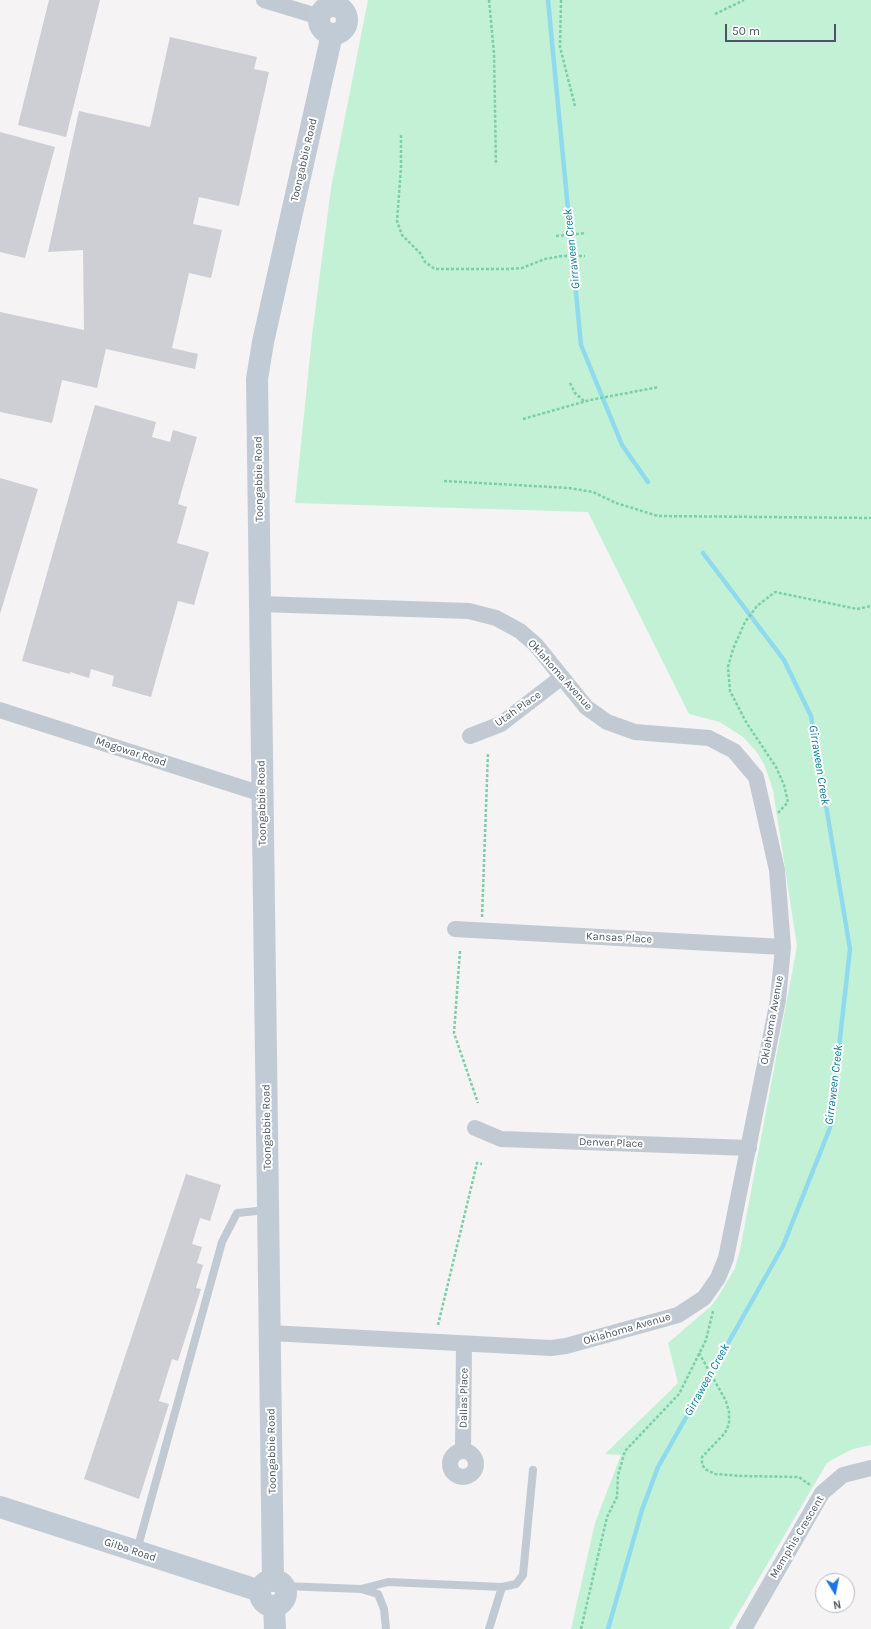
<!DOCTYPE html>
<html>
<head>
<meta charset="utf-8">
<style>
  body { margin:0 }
  #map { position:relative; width:871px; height:1629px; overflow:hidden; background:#f5f3f3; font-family:Karla,sans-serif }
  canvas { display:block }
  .north { position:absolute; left:815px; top:1573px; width:40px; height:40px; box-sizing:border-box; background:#fff; border:1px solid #b7bbc0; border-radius:50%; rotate:170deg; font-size:11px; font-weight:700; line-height:16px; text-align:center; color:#4a5661 }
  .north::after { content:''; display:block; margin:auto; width:14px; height:18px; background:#1a73e8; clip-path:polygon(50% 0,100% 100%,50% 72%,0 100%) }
  .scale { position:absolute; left:725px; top:24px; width:111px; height:18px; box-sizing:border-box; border:2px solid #4a5661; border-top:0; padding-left:5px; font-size:12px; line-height:14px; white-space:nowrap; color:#4a5661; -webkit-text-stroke:3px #fff; paint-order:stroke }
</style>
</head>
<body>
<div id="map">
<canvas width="871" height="1629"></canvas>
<div class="north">N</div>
<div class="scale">50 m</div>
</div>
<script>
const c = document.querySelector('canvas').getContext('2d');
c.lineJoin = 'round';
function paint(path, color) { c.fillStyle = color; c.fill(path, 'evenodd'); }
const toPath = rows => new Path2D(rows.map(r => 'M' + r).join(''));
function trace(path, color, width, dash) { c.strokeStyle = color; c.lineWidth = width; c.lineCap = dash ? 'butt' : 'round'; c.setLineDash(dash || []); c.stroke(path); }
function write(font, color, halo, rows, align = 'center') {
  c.font = font + ' Karla,sans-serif'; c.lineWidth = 4; c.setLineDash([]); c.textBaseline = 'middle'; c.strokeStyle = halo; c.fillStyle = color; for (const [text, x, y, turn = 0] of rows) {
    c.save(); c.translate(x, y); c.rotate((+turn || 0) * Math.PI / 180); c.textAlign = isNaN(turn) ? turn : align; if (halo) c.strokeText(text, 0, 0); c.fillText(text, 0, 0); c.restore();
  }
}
paint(toPath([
  [368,0,871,0,871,1445,853,1449,837,1457,827,1463,729,1629,571,1629,595,1523,621,1455,605,1454,678,1383,668,1343,710,1307,718,1297,735,1268,740,1250,797,946,773,790,764,764,756,751,743,737,720,722,689,714,588,512,295,503,312,336,331,188]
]), '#c3f1d5');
trace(toPath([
  [548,0,581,345,622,445,648,482],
  [608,1629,642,1510,658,1467,783,1246,830,1128,850,949,811,716,784,660,703,553]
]), '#90daee', 4.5);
paint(toPath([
  [49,0,100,0,66,137,18,125],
  [170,37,257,57,254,69,269,72,239,206,199,197,193,224,222,230,211,278,189,273,172,348,198,354,195,369,106,349,97,388,62,380,52,423,0,412,0,312,84,330,83,250,48,252,79,111,150,127],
  [0,132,55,147,25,258,0,252],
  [95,405,156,422,152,437,170,442,173,430,197,437,178,504,187,507,177,543,209,552,194,605,178,601,151,697,112,686,114,676,91,669,89,678,70,672,70,674,22,661],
  [0,478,38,489,0,614],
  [186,1174,221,1185,210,1221,200,1218,192,1244,202,1247,197,1263,203,1265,196,1288,201,1289,178,1361,172,1359,159,1401,169,1404,139,1499,84,1479]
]), '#cdcfd5');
trace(toPath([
  [489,0,494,53,496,165],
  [561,0,560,47,575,106],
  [715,14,744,0],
  [401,135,401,168,397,221,402,235,420,253,425,262,435,269,508,269,522,268,545,259,562,256,585,256],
  [556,236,586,233],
  [570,383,575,393,584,401],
  [523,419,590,400,659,387],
  [444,481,569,488,593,492,616,503,658,516,871,518],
  [778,813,788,802,784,785,776,767,746,722,730,691,728,667,733,649,745,622,757,606,775,592,857,609,871,606],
  [482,917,488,753],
  [460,951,454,1033,478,1103],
  [438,1325,477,1163,482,1164],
  [699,1353,726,1401,729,1412,729,1424,725,1433,702,1457,702,1464,705,1469,715,1474,742,1476,799,1477,810,1485],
  [581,1629,607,1517,617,1497,618,1475,625,1451,679,1394,706,1340,713,1311]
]), '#7ad0a6', 2.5, [3, 2]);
trace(toPath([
  [137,1550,222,1242,237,1213,267,1210],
  [283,1586,361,1589,378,1594,384,1609,386,1629],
  [361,1589,388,1582,502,1587,516,1584,523,1575,533,1470],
  [489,1629,502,1587]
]), '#c1cad2', 8);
trace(toPath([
  [264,0,320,17],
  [260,604,469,611,496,618,520,631,536,645,586,707,607,722,635,732,709,738,734,751,756,777,777,870,783,947,778,1000,726,1258,718,1278,704,1298,678,1315,566,1346,551,1348,270,1333],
  [0,710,262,794],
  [470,736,501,724,562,677],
  [455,929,783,947],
  [475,1128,501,1139,749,1148],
  [463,1450,464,1345],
  '450 1464a13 13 0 1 1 26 0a13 13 0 1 1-26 0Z',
  [744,1629,822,1493,843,1475,871,1468]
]), '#c1cad2', 16);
trace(toPath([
  '319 20a14 14 0 1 1 28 0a14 14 0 1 1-28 0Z',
  [0,1507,260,1591],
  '260 1593a13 13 0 1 1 26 0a13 13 0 1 1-26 0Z',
  [273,1581,257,379,263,342,332,34],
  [274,1606,275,1629]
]), '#c1cbd6', 22);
write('11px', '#4a5661', '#fff', [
  ["Toongabbie Road",304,160,-77],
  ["Toongabbie Road",259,479,-91],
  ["Oklahoma Avenue",560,675,48],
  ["Utah Place",518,709,-35],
  ["Magowar Road",131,752,18],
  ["Toongabbie Road",262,803,-91],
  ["Kansas Place",619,938,3],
  ["Oklahoma Avenue",772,1020,-80],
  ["Toongabbie Road",267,1127,-91],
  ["Denver Place",611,1143,2],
  ["Oklahoma Avenue",627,1329,-16],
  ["Dallas Place",464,1398,-89],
  ["Toongabbie Road",272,1451,-91],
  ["Memphis Crescent",797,1537,-59],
  ["Gilba Road",130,1550,18]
]);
write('italic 12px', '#0c7c9b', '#fff', [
  ["Girraween Creek",572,249,-96],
  ["Girraween Creek",819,765,81],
  ["Girraween Creek",834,1085,-83],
  ["Girraween Creek",707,1380,-61]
]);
</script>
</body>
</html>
